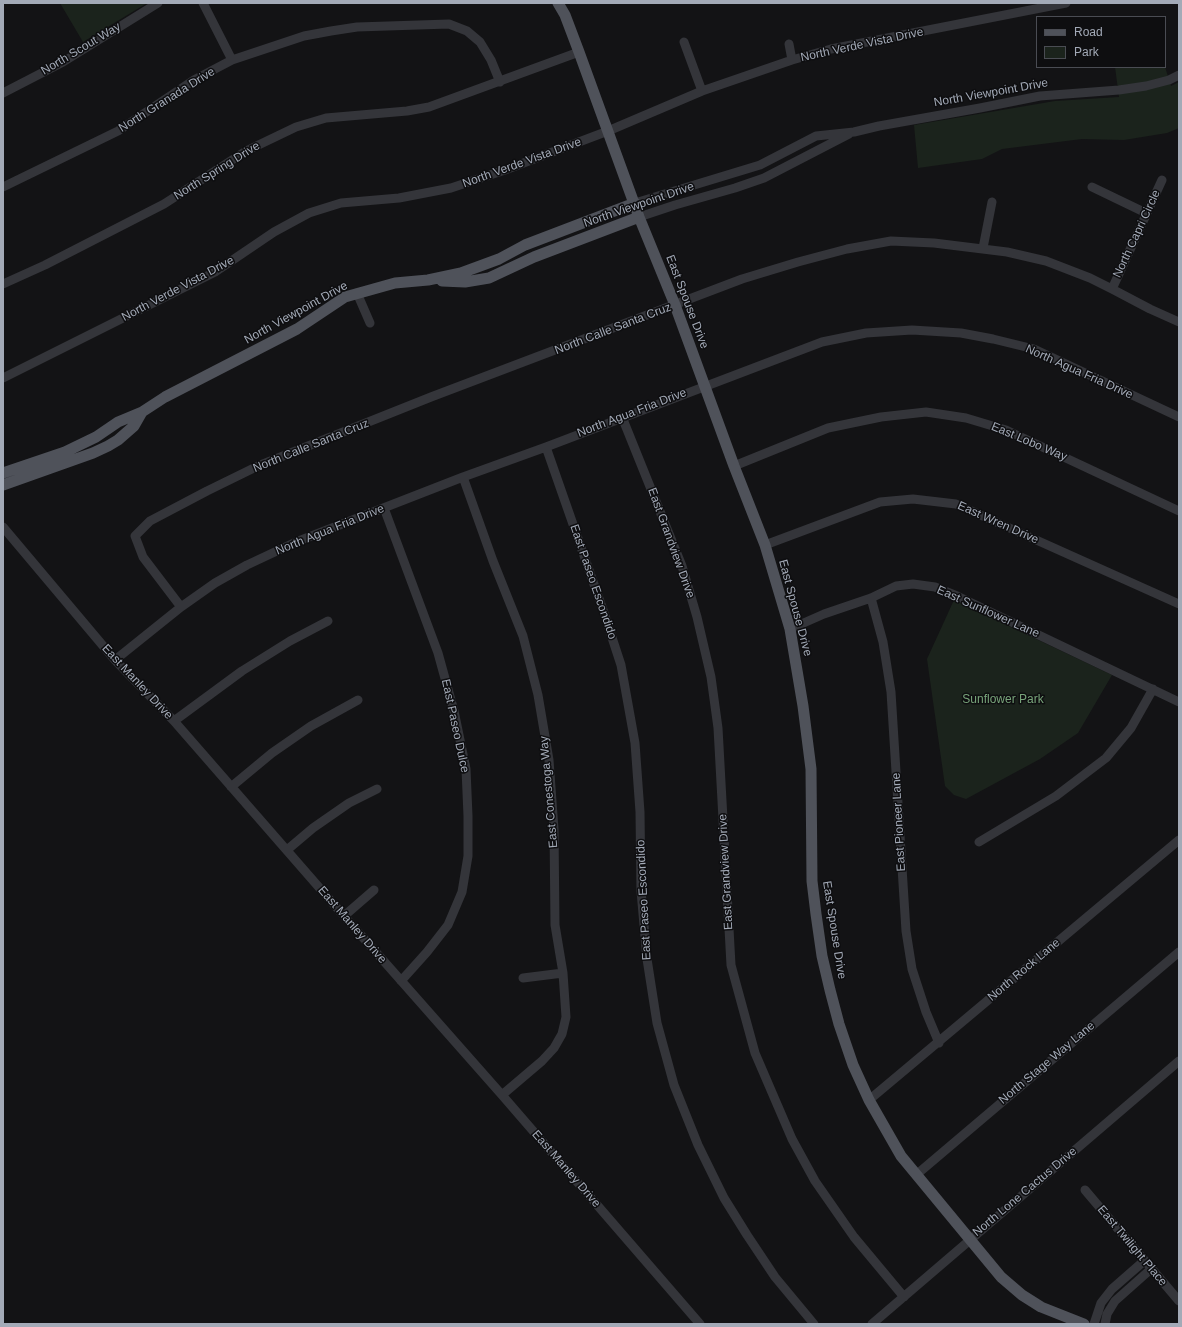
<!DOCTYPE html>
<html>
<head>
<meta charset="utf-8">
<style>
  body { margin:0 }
  #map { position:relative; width:1182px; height:1327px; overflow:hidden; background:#131315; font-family:Arial,sans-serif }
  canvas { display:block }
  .frame { position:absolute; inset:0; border:4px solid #a3aab7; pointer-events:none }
  .legend { position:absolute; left:1036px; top:16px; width:130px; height:52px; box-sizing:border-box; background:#0e0e10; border:1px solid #4a4c53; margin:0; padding:5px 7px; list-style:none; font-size:12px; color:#a3aab7 }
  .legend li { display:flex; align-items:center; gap:8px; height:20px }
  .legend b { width:20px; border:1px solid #4a4c53 }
</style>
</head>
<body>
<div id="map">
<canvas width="1182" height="1327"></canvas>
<div class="frame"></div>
<ul class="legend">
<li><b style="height:5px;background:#4f525a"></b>Road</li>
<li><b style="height:11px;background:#1b231c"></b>Park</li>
</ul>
</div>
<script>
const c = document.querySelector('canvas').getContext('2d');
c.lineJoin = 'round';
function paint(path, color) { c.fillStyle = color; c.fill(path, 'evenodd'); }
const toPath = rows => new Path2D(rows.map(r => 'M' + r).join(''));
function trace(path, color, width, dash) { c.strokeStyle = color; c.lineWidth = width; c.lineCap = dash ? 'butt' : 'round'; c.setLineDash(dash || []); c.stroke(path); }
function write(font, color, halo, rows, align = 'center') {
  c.font = font + ' Arial,sans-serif'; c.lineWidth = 3; c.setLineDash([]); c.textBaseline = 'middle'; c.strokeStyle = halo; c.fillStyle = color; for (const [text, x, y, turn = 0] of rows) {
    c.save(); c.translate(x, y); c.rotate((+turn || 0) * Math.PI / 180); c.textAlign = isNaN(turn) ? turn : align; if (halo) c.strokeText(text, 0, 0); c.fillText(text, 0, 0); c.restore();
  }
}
paint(toPath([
  [60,3,147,3,83,42],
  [1115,67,1165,67,1171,86,1179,82,1179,128,1167,133,1124,140,1082,139,1002,149,982,159,918,168,914,125,1055,101,1119,97],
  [954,600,1112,675,1078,733,1040,759,966,799,954,795,945,786,927,659]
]), '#1b231c');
trace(toPath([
  [203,3,232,60],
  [684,42,702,91],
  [789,44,792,60],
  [3,93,63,62,158,3],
  [3,187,118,131,194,80,232,60,304,36,331,31,357,27,449,24,467,31,480,42,491,60,500,82],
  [1092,187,1146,213],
  [635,203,760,165,816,136,854,132,879,126,980,108,1040,96,1119,90,1146,86,1169,80,1179,75],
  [639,217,675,205,735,188,764,178,849,134],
  [983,248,992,202],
  [3,284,45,265,164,204,246,151,296,127,326,118,407,111,429,107,579,52],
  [1112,289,1162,180],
  [357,293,370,323],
  [3,378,215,272,274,232,309,213,341,203,399,198,451,188,505,170,608,131,702,91,792,60,831,49,1066,3],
  [622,417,682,566,697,617,711,677,718,728,731,965,755,1053,792,1139,815,1181,854,1237,904,1297],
  [546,447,603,610,621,665,635,743,640,812,641,891,647,959,657,1023,674,1085,698,1145,724,1198,747,1235,775,1277,814,1324],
  [734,466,828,428,881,417,926,412,966,418,1006,430,1179,511],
  [463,477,493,561,523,636,538,695,549,760,554,829,555,925,563,973,566,1017,562,1034,554,1048,542,1061,502,1095],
  [384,508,438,653,454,711,466,769,468,816,468,856,462,892,448,925,427,952,401,981],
  [3,527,115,660,174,721,344,916,502,1095,700,1324],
  [765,545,880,502,913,499,956,504,1179,604],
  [871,598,883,642,891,692,906,931,912,969,926,1012,939,1043],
  [181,607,143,557,135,536,150,521,207,491,258,466,431,397,742,279,798,262,847,249,891,241,934,243,1007,252,1046,261,1090,278,1112,289,1150,309,1179,322],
  [790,629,824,614,871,598,896,586,913,584,935,587,957,596,1179,702],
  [115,660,181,607,215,583,247,565,296,542,463,477,546,447,822,342,866,333,912,330,961,333,993,339,1034,349,1179,417],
  [174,721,242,671,290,641,328,621],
  [231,787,272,753,311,726,358,700],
  [979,842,1056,796,1106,758,1131,728,1153,689],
  [287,850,313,828,349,803,377,789],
  [344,916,374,890],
  [523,978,563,973],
  [869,1100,1179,840],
  [916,1175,1179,952],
  [1085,1190,1179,1301],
  [872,1324,1179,1061],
  [1094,1324,1101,1303,1112,1289,1144,1261],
  [1105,1324,1107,1314,1115,1301,1151,1269]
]), '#34353a', 9);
trace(toPath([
  [558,3,565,15,579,52,639,217,675,305,734,466,765,545,790,629,803,706,811,769,812,881,816,914,822,956,830,990,839,1024,853,1065,869,1100,901,1156,1001,1277,1022,1295,1041,1307,1084,1324],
  [442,281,465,282,489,278,534,257,639,217],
  [3,473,65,452,96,437,118,422,142,412,165,397,297,329,345,297,395,283,428,280,461,273,499,259,525,245,635,203],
  [3,485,93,453,108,446,118,440,134,426,142,412]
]), '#4f525a', 11);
write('12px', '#a3aab7', '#0e0e10', [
  ["North Verde Vista Drive",862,45,-12],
  ["North Scout Way",81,49,-31],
  ["North Viewpoint Drive",991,93,-10],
  ["North Granada Drive",167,100,-32],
  ["North Verde Vista Drive",522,163,-20],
  ["North Spring Drive",217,171,-32],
  ["North Viewpoint Drive",639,205,-19],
  ["North Capri Circle",1137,234,-65],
  ["North Verde Vista Drive",178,289,-28],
  ["East Spouse Drive",687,302,69],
  ["North Viewpoint Drive",296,313,-29],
  ["North Calle Santa Cruz",613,329,-21],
  ["North Agua Fria Drive",1079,372,24],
  ["North Agua Fria Drive",632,413,-21],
  ["East Lobo Way",1029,442,23],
  ["North Calle Santa Cruz",311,446,-22],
  ["East Wren Drive",998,523,24],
  ["North Agua Fria Drive",330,530,-22],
  ["East Grandview Drive",671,543,70],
  ["East Paseo Escondido",593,582,71],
  ["East Spouse Drive",795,608,75],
  ["East Sunflower Lane",988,612,24],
  ["East Manley Drive",137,682,47],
  ["East Paseo Dulce",455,726,78],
  ["East Conestoga Way",549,792,-95],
  ["East Pioneer Lane",899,822,-93],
  ["East Grandview Drive",726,872,-93],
  ["East Paseo Escondido",644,900,-93],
  ["East Manley Drive",352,925,49],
  ["East Spouse Drive",834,930,81],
  ["North Rock Lane",1024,970,-40],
  ["North Stage Way Lane",1047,1063,-40],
  ["East Manley Drive",566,1169,49],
  ["North Lone Cactus Drive",1025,1192,-40],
  ["East Twilight Place",1132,1246,50]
]);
write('12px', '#78a47a', '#0e0e10', [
  ["Sunflower Park",1003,700]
]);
</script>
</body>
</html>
